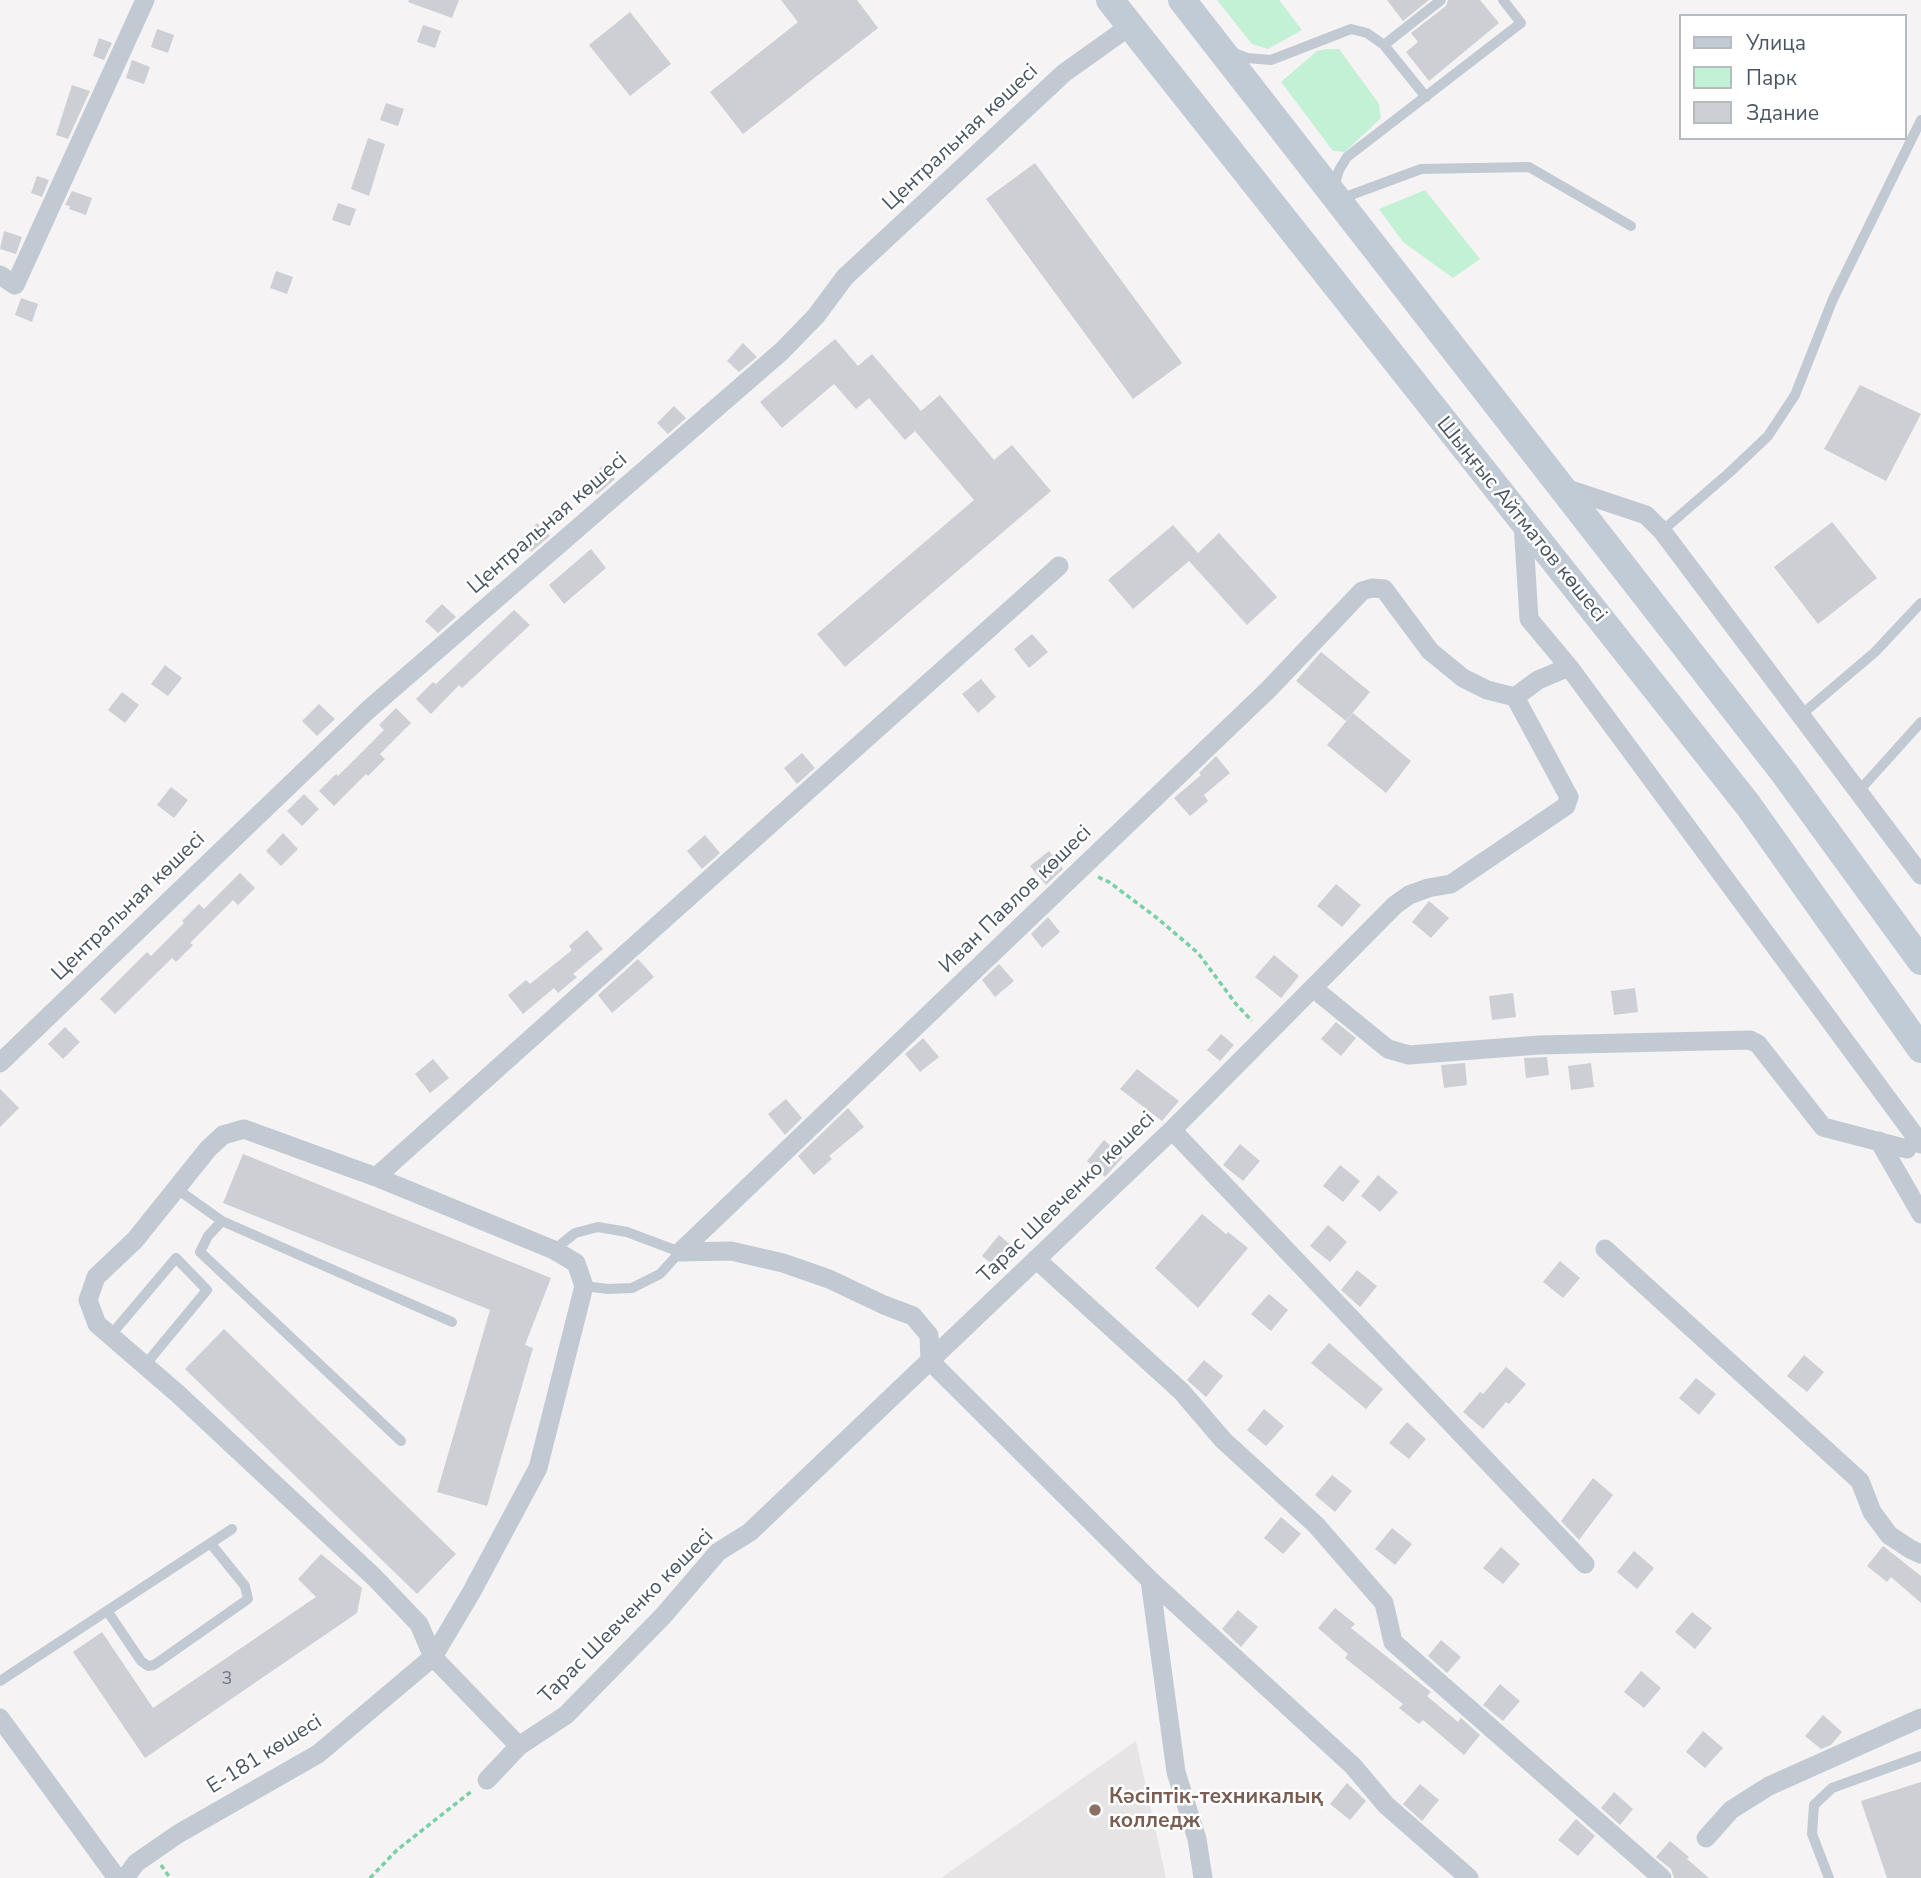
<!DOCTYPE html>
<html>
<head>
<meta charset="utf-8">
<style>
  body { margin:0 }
  #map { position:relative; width:1921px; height:1878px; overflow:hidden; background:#f5f3f3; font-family:"Nunito Sans",sans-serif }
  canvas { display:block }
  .legend { position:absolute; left:1679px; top:14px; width:228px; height:126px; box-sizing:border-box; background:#fff; border:2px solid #b7bbc0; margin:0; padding:9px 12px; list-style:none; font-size:21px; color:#4a5661 }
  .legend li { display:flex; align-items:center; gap:14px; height:35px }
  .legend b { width:35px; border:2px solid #b7bbc0 }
</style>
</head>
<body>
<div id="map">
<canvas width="1921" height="1878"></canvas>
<ul class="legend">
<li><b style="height:9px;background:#c1cbd6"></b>Улица</li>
<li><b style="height:19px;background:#c3f1d5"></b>Парк</li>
<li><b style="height:19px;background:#cdcfd5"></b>Здание</li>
</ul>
</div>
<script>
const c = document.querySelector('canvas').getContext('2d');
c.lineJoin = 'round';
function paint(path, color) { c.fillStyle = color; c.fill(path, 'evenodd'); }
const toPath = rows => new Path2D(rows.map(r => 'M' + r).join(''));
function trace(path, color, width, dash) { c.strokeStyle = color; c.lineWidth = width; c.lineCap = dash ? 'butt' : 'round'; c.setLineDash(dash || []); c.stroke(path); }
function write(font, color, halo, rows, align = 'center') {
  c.font = font + ' "Nunito Sans",sans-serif'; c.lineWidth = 5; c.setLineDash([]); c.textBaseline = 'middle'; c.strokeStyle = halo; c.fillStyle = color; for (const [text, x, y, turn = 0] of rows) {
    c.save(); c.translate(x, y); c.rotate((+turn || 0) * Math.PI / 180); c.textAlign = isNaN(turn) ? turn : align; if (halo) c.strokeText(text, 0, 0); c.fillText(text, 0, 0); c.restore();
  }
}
paint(toPath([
  [1136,1741,1166,1878,941,1878]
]), '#e6e4e5');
paint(toPath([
  [1217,0,1279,0,1302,30,1268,49,1252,44],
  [1327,49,1339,49,1379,104,1381,118,1345,152,1333,151,1281,82,1317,51],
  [1425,190,1480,259,1453,278,1403,242,1379,209]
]), '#c3f1d5');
paint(toPath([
  [409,0,459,0,452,18,408,2],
  [781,0,857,0,878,28,743,134,710,92,798,22],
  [1387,0,1429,0,1403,21],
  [1448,0,1480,0,1499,23,1429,81,1406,52,1418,42,1411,33,1446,6],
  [630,12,671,64,630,96,589,45],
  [423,25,441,31,435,48,417,42],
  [157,29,174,35,168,53,151,47],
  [99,38,112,43,104,60,93,56],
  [132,60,150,67,144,84,126,78],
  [72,85,90,91,68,139,56,135],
  [386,103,404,109,398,126,380,120],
  [368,138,385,144,369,196,351,189],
  [1035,163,1182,363,1133,399,986,199],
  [37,176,49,180,42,197,31,193],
  [72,191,92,198,86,215,69,209,70,206,65,205],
  [338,203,356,209,350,226,332,220],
  [4,231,22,237,16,254,0,249],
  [276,271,293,277,287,294,270,288],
  [21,298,38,304,32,322,15,315],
  [835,339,858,366,872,354,921,411,940,395,994,460,1012,445,1051,491,845,667,817,634,974,500,915,431,905,440,869,398,856,409,834,384,782,428,760,402],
  [743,343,757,357,739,372,727,361],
  [1860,385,1921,414,1886,481,1824,449],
  [674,406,686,418,668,434,657,423],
  [602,466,615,479,597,495,586,483],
  [1832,522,1877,578,1818,624,1774,567],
  [537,523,550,536,531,552,520,540],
  [1173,525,1198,553,1219,533,1277,597,1247,625,1189,561,1133,609,1108,580],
  [591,549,606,568,564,604,549,585],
  [442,604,456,617,438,633,425,621],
  [514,610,530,625,462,688,459,685,431,714,416,699,433,682,436,684],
  [1032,634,1048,652,1029,668,1014,649],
  [1321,652,1370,692,1346,721,1296,681],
  [165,665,182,678,168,696,151,684],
  [981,679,996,697,978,713,962,694],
  [122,692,139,705,125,723,108,710],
  [319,704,335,719,317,736,302,721],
  [396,708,411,723,380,754,385,759,368,776,366,774,334,806,319,791,336,774,338,776,384,730,379,725],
  [1353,713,1411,761,1386,793,1327,745],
  [802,753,815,768,797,784,784,768],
  [1216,756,1230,773,1204,795,1208,801,1190,816,1174,798,1201,775,1199,773],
  [171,787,188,800,174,818,157,805],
  [304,794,319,809,302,826,287,811],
  [283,833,298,849,281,866,266,851],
  [705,835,720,853,702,869,687,851],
  [1049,851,1063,869,1046,885,1030,866],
  [240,873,255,888,238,905,233,900,190,943,193,945,176,962,172,958,115,1014,100,999,147,952,151,956,184,923,182,921,199,904,204,909],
  [1336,884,1361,905,1342,927,1317,906],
  [1429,901,1449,918,1431,938,1412,922],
  [1048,917,1060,932,1042,948,1031,934],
  [587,930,603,949,573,974,577,977,558,993,554,988,523,1014,508,995,526,980,530,984,572,950,569,946],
  [1274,955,1299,976,1281,998,1255,977],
  [638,959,654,977,612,1013,598,995],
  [999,964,1014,981,995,997,982,980],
  [1635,988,1638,1012,1614,1015,1611,991],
  [1513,993,1516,1017,1492,1020,1489,996],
  [1336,1022,1356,1038,1341,1056,1321,1039],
  [65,1027,80,1042,63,1059,48,1044],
  [1221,1034,1234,1045,1220,1061,1207,1050],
  [923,1038,939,1057,920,1072,905,1054],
  [1547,1057,1549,1075,1526,1078,1524,1058],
  [433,1059,449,1078,430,1093,415,1074],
  [1465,1063,1467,1085,1444,1088,1441,1065],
  [1591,1063,1594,1087,1571,1090,1568,1066],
  [1137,1069,1179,1101,1162,1121,1120,1089],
  [0,1089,19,1108,0,1127],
  [786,1099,802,1118,785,1135,768,1114],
  [848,1108,864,1127,829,1156,832,1159,814,1175,798,1156],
  [1104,1140,1123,1157,1105,1177,1087,1161],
  [1240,1144,1260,1161,1243,1181,1223,1165],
  [243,1154,551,1278,525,1345,533,1348,487,1506,437,1492,490,1310,223,1203],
  [1340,1165,1360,1181,1343,1202,1323,1186],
  [1378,1175,1398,1192,1380,1212,1361,1196],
  [1202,1214,1226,1234,1228,1232,1248,1248,1198,1308,1155,1268],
  [1328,1225,1347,1242,1330,1262,1310,1246],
  [999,1235,1019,1252,1002,1272,982,1256],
  [1560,1261,1580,1278,1563,1298,1543,1282],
  [1357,1270,1377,1286,1360,1307,1341,1290],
  [1269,1294,1288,1310,1271,1331,1251,1314],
  [224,1329,456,1554,417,1594,185,1369],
  [1329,1343,1383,1389,1366,1409,1311,1363],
  [1804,1355,1824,1372,1807,1392,1787,1376],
  [1204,1360,1223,1376,1206,1397,1187,1380],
  [1506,1367,1526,1384,1509,1404,1506,1402,1483,1429,1463,1412,1480,1392,1483,1394],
  [1696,1378,1716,1394,1699,1415,1679,1398],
  [1264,1409,1284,1426,1266,1446,1247,1430],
  [1407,1422,1426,1439,1409,1459,1389,1443],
  [1332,1475,1352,1491,1335,1512,1315,1495],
  [1593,1478,1613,1495,1579,1540,1561,1521],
  [1281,1517,1301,1534,1283,1554,1264,1538],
  [1392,1528,1412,1544,1395,1565,1375,1549],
  [1883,1546,1921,1576,1921,1603,1891,1577,1887,1582,1867,1566],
  [1501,1547,1520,1564,1503,1584,1483,1568],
  [1634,1551,1654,1568,1637,1589,1617,1572],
  [321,1554,362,1588,357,1613,145,1758,73,1652,102,1632,153,1708,316,1597,298,1579],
  [1335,1608,1355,1624,1351,1628,1431,1692,1427,1696,1458,1722,1461,1718,1480,1735,1464,1755,1423,1720,1419,1724,1399,1708,1403,1704,1345,1658,1348,1654,1318,1628],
  [1238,1610,1258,1627,1241,1647,1222,1629],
  [1692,1612,1712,1628,1695,1649,1675,1632],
  [1441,1640,1461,1657,1447,1673,1428,1656],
  [1641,1671,1661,1688,1644,1708,1624,1692],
  [1500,1684,1520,1701,1503,1721,1483,1705],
  [1823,1715,1842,1732,1831,1745,1821,1749,1805,1736],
  [1703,1731,1723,1748,1705,1768,1686,1752],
  [1921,1782,1921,1878,1887,1878,1861,1801],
  [1347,1783,1366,1801,1350,1820,1330,1804],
  [1420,1784,1439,1800,1422,1821,1403,1804],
  [1614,1792,1633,1809,1620,1825,1601,1808],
  [1576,1819,1595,1836,1578,1856,1558,1840],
  [1670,1841,1689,1857,1687,1859,1709,1878,1674,1878,1671,1869,1656,1857]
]), '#cdcfd5');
trace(toPath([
  [1098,877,1109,882,1157,918,1198,953,1236,1004,1252,1021],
  [161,1865,170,1878],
  [370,1878,397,1850,472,1791]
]), '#7ad0a6', 3.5, [5, 3.5]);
trace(toPath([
  [1384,45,1426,97],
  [1234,53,1247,58,1271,60,1351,29,1367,33,1384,45,1441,0],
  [1336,188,1336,180,1339,170,1347,157,1521,23,1503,0],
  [1340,199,1421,169,1529,167,1631,226],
  [1662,531,1730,472,1768,436,1795,395,1833,299,1921,120],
  [1801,715,1875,652,1921,603],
  [1858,792,1921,722],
  [177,1189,222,1221,452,1322],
  [222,1221,208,1236,200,1252,401,1441],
  [554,1250,575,1233,598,1227,627,1232,680,1252,660,1274,632,1288,608,1289,584,1286],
  [110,1336,176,1258,207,1290,145,1365],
  [108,1612,141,1661,148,1666,154,1665,248,1599,245,1586,211,1544],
  [0,1681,232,1529],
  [1829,1878,1812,1834,1814,1805,1832,1788,1921,1756]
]), '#c1cad2', 10);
trace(toPath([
  [0,275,15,285,145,0],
  [1562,487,1646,515,1662,531,1921,875],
  [1523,523,1529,619,1569,667,1921,1144],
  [1313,988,1388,1049,1409,1055,1539,1045,1750,1040,1758,1044,1823,1127,1907,1149],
  [0,1063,368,710,782,351,816,316,845,277,1064,73,1130,26],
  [1172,1130,1585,1564],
  [1879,1141,1921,1214],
  [376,1177,1059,566],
  [1605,1249,1860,1481,1872,1512,1889,1535,1910,1549,1921,1554],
  [680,1252,1269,689,1362,591,1372,588,1384,589,1430,651,1463,678,1487,690,1515,697],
  [680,1252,731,1251,783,1263,829,1279,884,1305,913,1316,929,1335,930,1361,1150,1580,1353,1766,1386,1805,1469,1878],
  [1036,1259,1182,1392,1223,1440,1316,1525,1384,1603,1393,1642,1662,1878],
  [1150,1580,1176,1772,1197,1839,1203,1878],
  [0,1718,117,1878],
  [487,1780,519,1746,566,1715,663,1616,718,1552,750,1532,1172,1130,1395,905,1409,895,1428,888,1451,884,1566,806,1569,797,1515,697,1538,680,1569,667],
  [1706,1838,1731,1810,1769,1786,1921,1718],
  [125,1878,136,1863,178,1834,318,1754,433,1657,471,1593,538,1468,584,1286,576,1263,554,1250,376,1177,244,1129,223,1135,208,1149,135,1240,96,1277,88,1300,97,1324,178,1394,374,1577,419,1624,433,1657,519,1746]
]), '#c1cad2', 19);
trace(toPath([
  [1110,0,1748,805,1921,1049],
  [1182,0,1784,773,1921,961]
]), '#c1cbd6', 28);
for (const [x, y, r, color] of [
  [1095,1810,7,"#8d6e63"]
]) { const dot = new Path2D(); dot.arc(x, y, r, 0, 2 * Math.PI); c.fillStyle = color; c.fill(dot); trace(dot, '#fff', 2.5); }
write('18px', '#6b747e', null, [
  ["3",227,1680]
]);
write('21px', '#4a5661', '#fff', [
  ["Центральная көшесі",961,138,-43],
  ["Шыңғыс Айтматов көшесі",1521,520,51],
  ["Центральная көшесі",548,524,-41],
  ["Иван Павлов көшесі",1016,900,-44],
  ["Центральная көшесі",129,907,-44],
  ["Тарас Шевченко көшесі",1067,1198,-44],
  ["Тарас Шевченко көшесі",627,1617,-45],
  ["Е-181 көшесі",265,1755,-32]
]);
write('bold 21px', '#785e54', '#fff', [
  ["Кәсіптік-техникалық",1109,1798],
  ["колледж",1109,1822]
], 'left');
</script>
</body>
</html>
